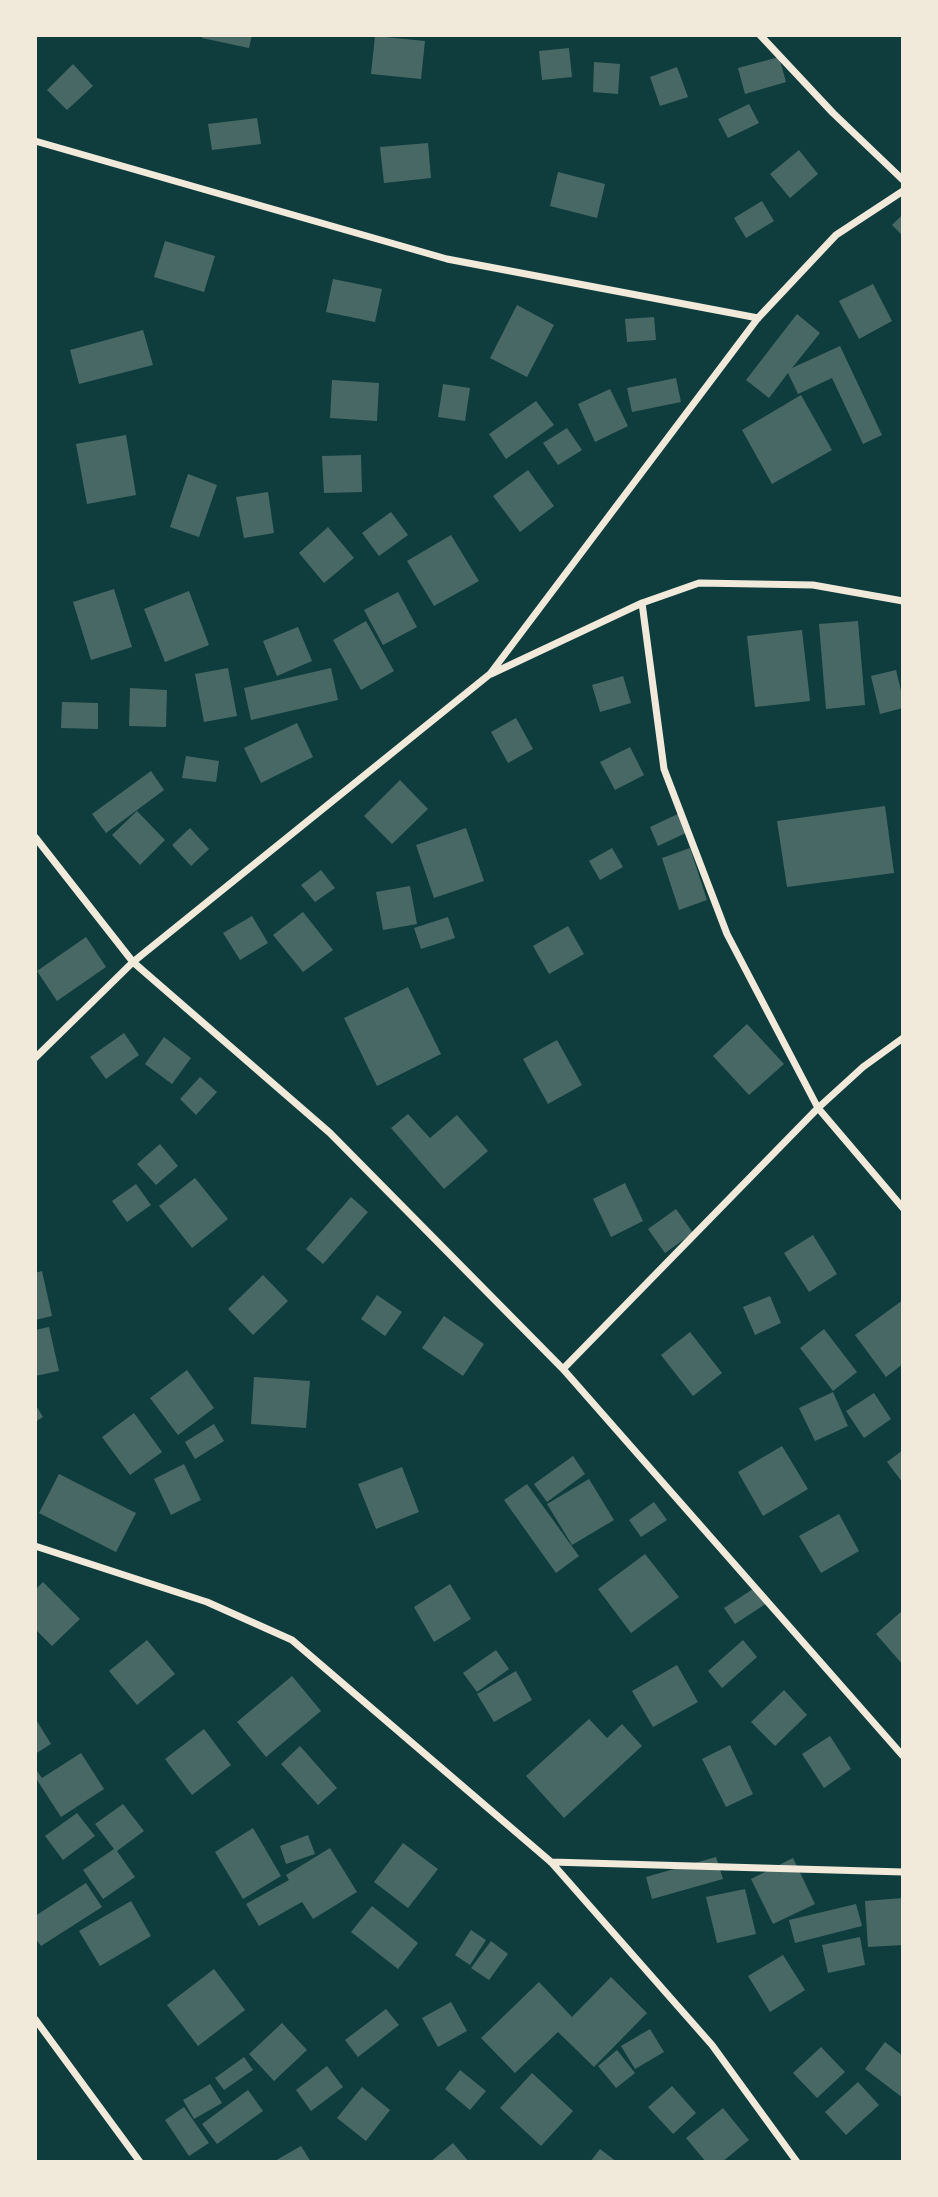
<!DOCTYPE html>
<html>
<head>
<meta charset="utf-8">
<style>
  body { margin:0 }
  #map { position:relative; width:938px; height:2197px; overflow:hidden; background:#0f3d3e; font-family:Manrope,sans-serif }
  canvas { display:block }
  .frame { position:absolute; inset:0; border:37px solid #f1e9da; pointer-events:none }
</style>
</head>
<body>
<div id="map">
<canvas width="938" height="2197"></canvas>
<div class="frame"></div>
</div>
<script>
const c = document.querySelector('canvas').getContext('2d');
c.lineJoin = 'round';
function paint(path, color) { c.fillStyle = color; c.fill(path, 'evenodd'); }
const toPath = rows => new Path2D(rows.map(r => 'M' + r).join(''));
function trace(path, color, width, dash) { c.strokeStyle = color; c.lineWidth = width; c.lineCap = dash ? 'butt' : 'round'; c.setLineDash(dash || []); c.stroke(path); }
paint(toPath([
  [202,35,252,35,249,48,202,38],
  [375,36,425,41,421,79,371,74],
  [569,48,572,77,542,80,539,51],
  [779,57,786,82,745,94,738,68],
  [594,62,620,64,618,94,593,92],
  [73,64,93,86,67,110,47,90],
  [677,67,688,97,660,106,650,77],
  [749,104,759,123,728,138,718,119],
  [257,118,261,144,212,150,208,124],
  [428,143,431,178,384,183,380,147],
  [799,150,818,174,790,198,770,174],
  [558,172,605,184,597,218,550,206],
  [762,201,774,221,746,238,734,218],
  [903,214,903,236,892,225],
  [165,241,215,256,204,292,154,277],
  [333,279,382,289,375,322,326,312],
  [873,284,892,321,859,339,839,301],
  [517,305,554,325,527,377,490,358],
  [797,314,820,333,792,368,840,346,882,435,863,444,832,378,798,394,788,373,769,398,746,380],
  [654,317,656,340,627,342,625,319],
  [143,330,153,365,79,384,70,350],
  [676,378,681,402,632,412,627,388],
  [332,380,379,383,377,421,330,418],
  [443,384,470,388,465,421,438,417],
  [610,389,628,426,595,442,578,404],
  [801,395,832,450,772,484,742,430],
  [536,401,554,425,506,459,489,434],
  [567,428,582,450,558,465,543,443],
  [126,435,136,495,87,504,76,444],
  [361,455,362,492,324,493,322,456],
  [528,470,554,506,520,532,493,496],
  [188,474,217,485,199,537,170,527],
  [268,492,274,533,244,538,236,497],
  [391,512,408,535,379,556,362,533],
  [328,527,354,558,324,583,299,553],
  [451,535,479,581,434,606,407,561],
  [114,589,132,647,91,660,73,602],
  [189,591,209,645,165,662,144,609],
  [398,592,417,627,383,645,364,610],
  [366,621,394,671,361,690,333,640],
  [858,621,865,705,826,709,819,624],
  [298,627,312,661,277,676,263,641],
  [802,630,810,701,755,707,747,636],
  [228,668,237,716,204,722,195,674],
  [331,668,338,700,251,720,244,688],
  [896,670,903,699,903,708,880,714,871,676],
  [623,676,631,703,600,712,592,685],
  [130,688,167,690,166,727,129,726],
  [62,702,98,703,98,729,61,728],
  [516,718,533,749,508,763,491,732],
  [297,723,313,757,261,783,244,748],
  [630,747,644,775,615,790,600,762],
  [186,756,219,761,216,782,182,778],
  [151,771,164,790,106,833,92,814],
  [400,780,428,809,392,844,364,816],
  [885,806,894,873,787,887,777,821],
  [137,811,165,840,140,865,112,835],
  [680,813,688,832,658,846,650,827],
  [190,828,209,849,191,866,172,845],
  [466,828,484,881,434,898,416,845],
  [612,848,623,867,600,880,589,861],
  [690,848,707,900,679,910,662,858],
  [321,870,335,888,315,902,301,885],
  [410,886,417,924,383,930,376,892],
  [303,912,333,950,303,972,273,935],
  [252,916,268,943,240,960,223,933],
  [448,917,455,938,421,949,414,928],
  [568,926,584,954,549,974,533,946],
  [86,937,106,967,57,1001,37,971],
  [408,987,441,1054,377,1086,344,1018],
  [747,1024,784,1064,749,1095,713,1056],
  [124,1033,139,1055,106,1079,90,1057],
  [164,1037,191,1058,172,1084,145,1064],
  [557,1040,582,1085,548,1104,523,1059],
  [200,1077,217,1092,196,1115,180,1099],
  [408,1114,430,1138,457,1115,488,1151,444,1189,391,1128],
  [160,1144,178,1166,156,1185,137,1164],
  [195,1178,228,1219,192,1248,159,1206],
  [625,1183,643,1221,611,1237,593,1199],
  [136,1184,151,1205,127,1222,112,1201],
  [351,1197,368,1212,323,1264,306,1249],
  [676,1209,693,1233,665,1253,648,1229],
  [813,1235,837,1274,809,1292,784,1253],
  [42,1271,52,1316,35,1320,35,1273],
  [263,1275,288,1301,253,1335,228,1309],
  [377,1295,402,1312,385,1336,361,1319],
  [770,1296,781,1323,755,1335,743,1307],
  [903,1300,903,1364,886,1377,855,1335],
  [444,1316,484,1344,463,1376,422,1348],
  [49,1327,59,1371,35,1376,35,1330],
  [824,1329,857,1372,833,1391,800,1348],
  [690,1332,722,1373,693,1396,661,1355],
  [187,1370,214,1408,178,1435,150,1398],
  [254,1377,310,1381,306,1428,251,1424],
  [833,1392,848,1426,815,1441,799,1408],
  [874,1393,891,1419,864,1438,846,1411],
  [35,1404,43,1417,35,1422],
  [134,1413,162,1452,130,1475,102,1437],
  [214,1424,224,1441,195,1459,185,1442],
  [782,1446,808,1489,763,1516,738,1472],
  [903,1450,903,1483,887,1462],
  [573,1456,585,1474,547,1502,534,1484],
  [184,1464,201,1500,171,1515,154,1479],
  [402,1467,419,1512,376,1529,358,1484],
  [59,1474,136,1513,116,1552,39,1513],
  [589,1479,614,1520,572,1545,547,1504],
  [527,1484,579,1556,556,1573,504,1500],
  [654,1502,667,1520,641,1537,629,1520],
  [839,1514,859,1551,821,1573,799,1536],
  [645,1554,679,1597,631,1633,598,1589],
  [43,1582,80,1619,52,1646,35,1629,35,1590],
  [450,1584,471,1619,434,1642,414,1607],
  [756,1587,767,1603,735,1624,724,1608],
  [903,1610,903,1665,876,1634],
  [147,1640,175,1674,137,1705,109,1671],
  [743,1640,757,1657,722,1688,708,1671],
  [496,1650,509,1669,477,1692,463,1673],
  [677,1665,698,1702,653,1727,632,1691],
  [516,1671,532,1700,494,1722,477,1694],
  [292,1676,321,1711,266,1757,237,1722],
  [784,1690,807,1715,775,1746,751,1722],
  [35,1718,51,1744,35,1754],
  [589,1719,607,1738,622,1724,642,1746,564,1818,526,1776],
  [204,1729,231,1765,192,1795,165,1759],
  [830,1736,851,1769,824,1788,802,1754],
  [730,1745,753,1794,726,1807,702,1759],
  [300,1746,337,1788,318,1805,281,1764],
  [81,1753,104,1789,61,1817,37,1780,35,1782,35,1768,42,1778],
  [123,1804,144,1831,117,1851,135,1877,103,1899,83,1870,114,1849,95,1824],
  [77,1813,95,1836,63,1860,45,1836],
  [253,1828,281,1876,243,1899,215,1852],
  [308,1835,315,1854,286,1864,280,1846],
  [403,1843,438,1869,408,1908,374,1882],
  [330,1848,357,1892,313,1919,302,1902,259,1926,246,1904,289,1880,286,1875],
  [716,1857,723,1879,652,1899,646,1877],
  [793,1858,815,1904,773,1924,751,1879],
  [86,1883,102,1907,41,1946,35,1938,35,1916],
  [745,1889,756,1934,717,1943,706,1897],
  [903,1898,903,1945,868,1947,865,1901],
  [131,1901,151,1936,100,1966,79,1931],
  [856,1904,862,1926,795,1943,789,1920],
  [372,1906,418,1943,398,1969,351,1932],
  [471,1930,486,1940,470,1965,455,1955],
  [860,1937,865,1965,828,1973,822,1945],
  [491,1941,508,1954,489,1980,471,1968],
  [783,1955,805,1990,770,2012,748,1976],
  [214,1969,245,2010,198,2046,167,2005],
  [611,1977,647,2013,594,2067,558,2032,515,2073,481,2038,539,1982,572,2017],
  [451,2002,467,2031,438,2047,422,2018],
  [386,2009,399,2025,358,2057,345,2040],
  [282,2023,307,2050,274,2081,249,2054],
  [650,2029,664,2052,635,2069,621,2046],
  [885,2042,903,2056,903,2098,865,2069],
  [821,2047,845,2072,817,2098,793,2073],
  [617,2050,635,2073,616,2088,598,2066],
  [244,2057,253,2070,224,2090,215,2078],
  [327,2066,343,2087,311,2111,296,2090],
  [460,2070,486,2091,470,2110,445,2089],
  [532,2073,573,2111,541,2146,500,2108],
  [858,2082,879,2105,846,2135,825,2112],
  [210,2084,222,2103,194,2119,183,2100],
  [672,2086,696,2113,673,2134,648,2107],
  [362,2087,390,2110,366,2141,337,2118],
  [248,2090,263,2111,217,2144,202,2124],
  [184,2107,209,2143,189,2156,165,2120],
  [723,2108,749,2140,722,2162,706,2162,686,2138],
  [453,2143,469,2162,430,2162],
  [301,2146,311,2162,273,2162],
  [600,2149,617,2162,590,2162]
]), '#486865');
trace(toPath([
  [760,35,833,113,903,180],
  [35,141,447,259,758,318],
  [642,603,664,769,727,934,818,1108,903,1208],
  [491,674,642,603,699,583,813,585,903,601],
  [35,837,133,962,330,1133,563,1369,903,1756],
  [35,1058,133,962,490,674,758,318,836,235,903,191],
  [563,1369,818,1108,863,1067,903,1038],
  [35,1546,207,1602,292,1640,551,1862,712,2045,797,2162],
  [551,1862,903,1872],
  [35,2019,140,2162]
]), '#f1e9da', 7);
</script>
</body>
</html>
